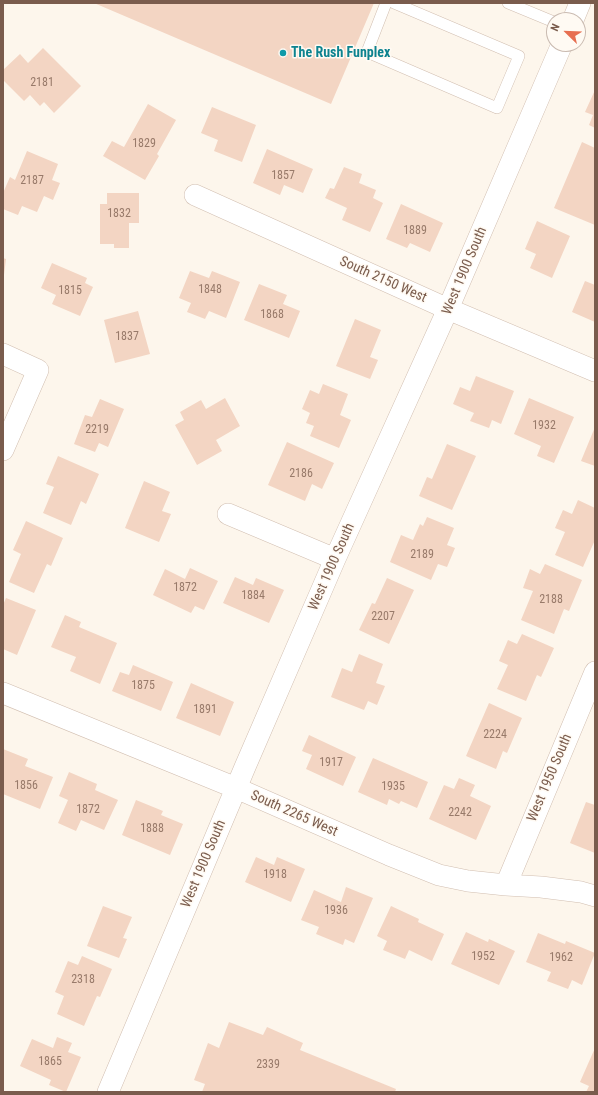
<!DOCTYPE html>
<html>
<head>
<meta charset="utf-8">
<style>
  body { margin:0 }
  #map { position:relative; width:598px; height:1095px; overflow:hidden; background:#fdf6ec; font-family:"Roboto Condensed",sans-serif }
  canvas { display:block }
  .frame { position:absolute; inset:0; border:4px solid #7a5c4d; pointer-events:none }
  .north { position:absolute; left:546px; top:12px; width:40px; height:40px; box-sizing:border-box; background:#fffaf3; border:1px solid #cabbb1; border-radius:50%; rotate:293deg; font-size:11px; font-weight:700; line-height:16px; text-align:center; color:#7a5c4d }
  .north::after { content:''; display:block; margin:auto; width:14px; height:18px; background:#e76f51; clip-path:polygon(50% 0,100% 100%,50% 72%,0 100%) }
</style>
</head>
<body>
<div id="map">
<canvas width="598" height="1095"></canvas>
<div class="frame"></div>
<div class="north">N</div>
</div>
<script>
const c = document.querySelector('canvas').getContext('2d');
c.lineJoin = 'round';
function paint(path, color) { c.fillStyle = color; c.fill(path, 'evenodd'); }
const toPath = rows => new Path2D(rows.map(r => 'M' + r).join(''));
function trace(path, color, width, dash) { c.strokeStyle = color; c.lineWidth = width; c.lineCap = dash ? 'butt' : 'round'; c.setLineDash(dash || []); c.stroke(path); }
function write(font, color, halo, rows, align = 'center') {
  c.font = font + ' "Roboto Condensed",sans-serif'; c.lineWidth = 3; c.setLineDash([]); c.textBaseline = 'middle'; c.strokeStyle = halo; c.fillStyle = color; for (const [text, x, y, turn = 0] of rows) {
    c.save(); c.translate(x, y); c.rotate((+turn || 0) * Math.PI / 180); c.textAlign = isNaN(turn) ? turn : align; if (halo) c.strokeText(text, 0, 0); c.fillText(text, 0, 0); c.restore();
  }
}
paint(toPath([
  [94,3,374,3,331,104],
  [43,48,81,86,54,113,44,102,40,106,30,95,24,101,3,80,3,70,20,54,28,63],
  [595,90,595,128,589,125,593,115,585,112],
  [148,104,176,120,157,154,159,156,145,180,103,156,112,141,124,147],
  [212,107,256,125,242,162,214,151,218,140,201,133],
  [582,142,595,148,595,225,554,208],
  [267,149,313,169,303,193,284,185,280,195,253,183],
  [27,151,58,164,52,180,60,183,53,200,44,196,37,212,22,206,18,215,3,209,3,193,10,177,15,180],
  [344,167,362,174,359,183,376,190,373,198,383,203,370,232,342,220,347,208,325,198,330,188,334,189],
  [107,193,139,193,139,223,129,223,129,248,114,248,114,244,100,244,100,204,107,204],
  [401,204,443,223,430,252,410,243,407,248,386,239],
  [537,221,570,236,552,278,530,268,536,254,525,249],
  [3,258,6,259,4,275,3,275],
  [52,263,87,278,85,283,93,287,80,316,52,304,56,295,41,288],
  [190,271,209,278,212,271,240,282,226,318,209,311,205,319,187,312,191,303,179,298],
  [585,281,595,285,595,322,572,312],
  [259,284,287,295,283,304,300,311,289,338,244,320],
  [138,311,150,354,115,363,104,320],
  [355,319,381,330,370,357,378,360,370,379,336,366],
  [476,376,514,391,501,424,492,420,489,428,470,421,474,413,453,404,460,387,470,391],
  [323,384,348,394,340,415,351,420,339,448,310,436,314,426,306,423,310,413,302,409,310,390,319,394],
  [225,398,240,426,216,440,222,451,197,465,175,425,184,420,180,412,201,400,206,409],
  [529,398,574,417,554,463,537,456,541,446,514,434],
  [100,399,124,409,108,447,99,443,95,452,74,444,85,415,92,417],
  [595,427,595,466,581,461],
  [287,442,334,463,322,489,312,484,305,501,268,485],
  [447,444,476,456,452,510,419,496,427,477,432,479],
  [58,456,99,474,86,504,81,501,71,525,43,513,54,487,46,484],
  [144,481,170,492,162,511,171,514,159,542,125,528],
  [578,500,595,508,595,540,583,567,555,555,565,532,555,528,563,510,572,514],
  [427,517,454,528,447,545,455,548,447,567,438,564,431,580,390,562,401,535,413,540,420,524,423,526],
  [26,521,63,538,51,566,47,564,34,593,9,582,21,554,13,550],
  [545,564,582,580,569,611,564,609,554,634,521,620,533,591,523,588,530,569,540,574],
  [190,568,218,581,204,610,195,606,191,613,153,595,165,569,185,579],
  [235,577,253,585,256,578,284,590,269,623,223,603],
  [387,578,414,590,389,644,359,630,372,603,375,604],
  [6,598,36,610,17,655,3,649,3,605],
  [65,615,81,622,79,627,117,643,100,684,70,671,76,657,51,647],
  [522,634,554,648,541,677,537,675,526,701,497,689,508,665,499,661,508,640,517,644],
  [359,654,383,664,376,683,385,686,377,705,368,701,364,710,331,697,342,668,352,672],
  [133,665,173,682,161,711,112,691,120,672,129,675],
  [191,683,234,702,220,736,176,718],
  [489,703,522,718,507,753,503,751,496,769,466,756],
  [309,735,356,757,343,786,306,769,312,755,302,751],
  [3,749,28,759,25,766,53,777,40,809,3,794],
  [373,758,428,782,417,808,401,801,399,804,389,799,387,805,358,792],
  [69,772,97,784,95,790,118,800,104,830,81,820,76,831,58,823,68,800,59,796],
  [459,778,475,785,470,796,491,806,476,840,429,819,444,785,454,789],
  [136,800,163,811,161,815,183,824,170,855,122,835],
  [586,802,595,805,595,853,570,843],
  [256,857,274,865,277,857,305,869,291,902,245,882],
  [346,887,373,898,354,943,345,939,343,945,316,934,319,927,301,920,314,890,341,902],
  [103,906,132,917,123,938,127,939,119,958,87,946],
  [391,906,419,919,418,922,444,934,432,961,409,950,405,959,383,950,387,941,377,936],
  [466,932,488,942,489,939,515,951,499,985,451,964],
  [538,933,565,944,566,941,595,953,582,985,572,980,568,989,547,981,551,972,526,962],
  [82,956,112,969,100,997,97,996,84,1026,57,1014,64,996,55,992,68,961,78,965],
  [229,1022,263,1035,267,1027,303,1043,300,1050,396,1089,395,1092,202,1092,205,1084,194,1080,208,1043,219,1048],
  [57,1037,72,1043,68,1052,81,1057,66,1092,49,1085,51,1080,20,1066,32,1039,53,1048],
  [595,1048,595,1092,586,1092,589,1086,580,1082]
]), '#f3d5c3');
const service = toPath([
  [386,3,367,52,497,108,519,56,394,3],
  [508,3,554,22]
]);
const minor = toPath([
  [573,20,580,3],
  [195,195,448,309,595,371],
  [3,354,38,370,3,450],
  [228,514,335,559],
  [3,693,236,788,389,855,439,875,468,881,506,885,541,887,581,892,595,896],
  [506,885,595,672],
  [108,1092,245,767,335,559,448,309,562,44]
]);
trace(service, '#d1beb0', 12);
trace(minor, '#d1beb0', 22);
trace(service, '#fff', 11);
trace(minor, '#fff', 21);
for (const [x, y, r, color] of [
  [283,53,4,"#0f9aa8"]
]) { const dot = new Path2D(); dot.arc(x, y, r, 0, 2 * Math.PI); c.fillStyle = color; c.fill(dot); trace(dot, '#fffaf3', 1.5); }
write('12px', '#987a6a', null, [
  ["2181",42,83],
  ["1829",144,144],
  ["1857",283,176],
  ["2187",32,181],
  ["1832",119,214],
  ["1889",415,231],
  ["1848",210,290],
  ["1815",70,291],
  ["1868",272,315],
  ["1837",127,337],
  ["1932",544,426],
  ["2219",97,430],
  ["2186",301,474],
  ["2189",422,555],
  ["1872",185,588],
  ["1884",253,596],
  ["2188",551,600],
  ["2207",383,617],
  ["1875",143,686],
  ["1891",205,710],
  ["2224",495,735],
  ["1917",331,763],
  ["1856",26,786],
  ["1935",393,787],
  ["1872",88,810],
  ["2242",460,813],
  ["1888",152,829],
  ["1918",275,875],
  ["1936",336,911],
  ["1952",483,957],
  ["1962",561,958],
  ["2318",83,980],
  ["1865",50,1062],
  ["2339",268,1065]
]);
write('bold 14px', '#0d838f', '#fffaf3', [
  ["The Rush Funplex",291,53]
], 'left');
write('14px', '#7a5c4d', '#fffaf3', [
  ["West 1900 South",465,271,-67],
  ["South 2150 West",383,280,24],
  ["West 1900 South",332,567,-66],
  ["West 1950 South",550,778,-67],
  ["South 2265 West",294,814,24],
  ["West 1900 South",204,864,-67]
]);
</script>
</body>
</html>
